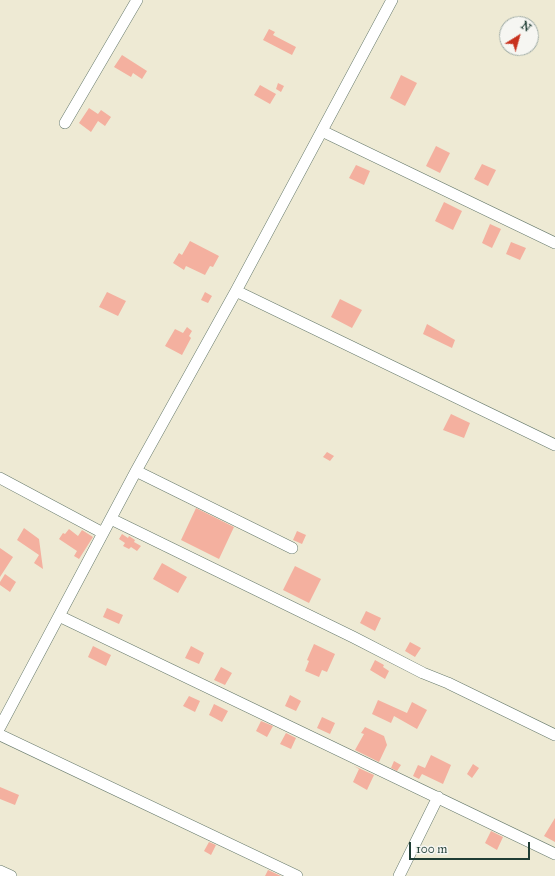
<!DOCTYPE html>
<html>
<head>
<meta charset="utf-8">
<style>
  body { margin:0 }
  #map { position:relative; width:555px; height:876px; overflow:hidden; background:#eeead4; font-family:"IM FELL Great Primer",serif }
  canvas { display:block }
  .north { position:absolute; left:499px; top:16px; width:40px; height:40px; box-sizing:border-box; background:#f6f6f2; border:1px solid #a0aca6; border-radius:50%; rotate:37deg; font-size:11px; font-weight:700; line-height:16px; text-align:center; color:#1f3d34 }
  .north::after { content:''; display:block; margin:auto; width:14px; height:18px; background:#c8321e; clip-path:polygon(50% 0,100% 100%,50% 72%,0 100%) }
  .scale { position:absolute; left:409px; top:842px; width:121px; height:18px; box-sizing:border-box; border:2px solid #1f3d34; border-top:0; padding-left:5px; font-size:12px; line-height:14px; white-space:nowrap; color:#1f3d34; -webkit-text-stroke:3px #f6f6f2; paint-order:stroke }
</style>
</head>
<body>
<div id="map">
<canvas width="555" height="876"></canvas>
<div class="north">N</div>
<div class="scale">100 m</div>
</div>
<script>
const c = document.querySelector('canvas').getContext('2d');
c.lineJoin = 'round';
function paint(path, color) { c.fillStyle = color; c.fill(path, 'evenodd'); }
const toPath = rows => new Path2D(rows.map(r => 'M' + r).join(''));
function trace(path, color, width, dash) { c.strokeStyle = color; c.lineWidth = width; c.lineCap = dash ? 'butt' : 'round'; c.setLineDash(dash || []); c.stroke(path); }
paint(toPath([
  [269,29,275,32,273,35,296,47,292,55,263,40],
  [122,55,147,71,142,79,133,73,131,77,114,67],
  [401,75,417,83,405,106,390,98],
  [278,83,284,86,281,92,276,89],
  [260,85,276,94,270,104,254,95],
  [89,108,98,114,101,110,111,117,105,126,98,121,91,132,79,123],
  [436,146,450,153,440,173,426,166],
  [482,164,496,170,488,186,474,179],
  [356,165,370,171,364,185,349,178],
  [444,202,462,211,453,230,435,221],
  [490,224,501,229,492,248,482,243],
  [190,241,219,256,213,267,210,266,205,275,186,266,184,270,173,263,179,253,182,255],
  [511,242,526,248,520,260,506,254],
  [107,292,126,301,118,316,99,307],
  [205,292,212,296,208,303,201,300],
  [340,299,362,310,352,328,331,317],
  [427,324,455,340,452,348,423,334],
  [187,327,192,331,189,336,191,338,182,355,165,346,175,329,183,333],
  [451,414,470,423,464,438,443,430],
  [327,452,334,456,330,461,323,457],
  [196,508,234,527,219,559,181,540],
  [24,528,39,539,43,569,34,563,39,555,17,540],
  [69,529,78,536,82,530,93,537,79,559,74,556,77,551,59,539,63,533,65,534],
  [297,531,306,535,302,544,293,540],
  [122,534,128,538,129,536,135,540,134,542,141,546,137,551,131,547,129,549,123,546,125,543,119,539],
  [0,548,13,557,0,577],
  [162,563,187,577,178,593,153,579],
  [295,566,321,579,309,603,283,590],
  [5,574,16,582,10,592,0,585,0,582],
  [107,608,123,615,119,624,103,617],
  [366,611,381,618,375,631,360,623],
  [410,642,421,648,415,657,405,651],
  [314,644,335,654,327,672,322,670,319,677,305,671,309,661,307,660],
  [93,646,111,655,106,666,88,657],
  [191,646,204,653,199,664,185,658],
  [375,660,384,665,383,667,389,671,385,679,370,670],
  [221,667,232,673,225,685,214,680],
  [290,695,301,701,296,711,285,706],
  [189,696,200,701,195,712,183,706],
  [378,700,407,713,412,702,427,710,417,729,394,716,391,723,372,714],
  [214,704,228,711,222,722,209,715],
  [322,717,335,723,330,734,317,728],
  [261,721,273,726,267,737,256,731],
  [365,727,384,736,387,745,379,762,355,750,364,734,361,733],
  [286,733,296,738,291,749,280,744],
  [431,755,451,765,443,784,422,774,419,779,413,776,418,765,425,768],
  [394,761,401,765,397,771,391,768],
  [473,764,479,768,472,778,467,774],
  [354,766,374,775,367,790,353,782,359,769],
  [0,787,19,795,15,805,0,799],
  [555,818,555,842,544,836],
  [491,831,503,837,497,850,485,843],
  [209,842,216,845,211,855,204,851],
  [268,870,281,876,265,876]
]), '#f4b09f');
const minor = toPath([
  [65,123,137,0],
  [322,131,555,243],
  [236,291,555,445],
  [136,471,292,548],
  [0,478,103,533],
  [111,519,353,637,423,673,448,683,555,735],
  [59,616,555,854],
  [0,727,136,471,236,291,392,0],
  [0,735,297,876],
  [0,871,11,876],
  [399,876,438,797]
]);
trace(minor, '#677a6c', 12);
trace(minor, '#fff', 11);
</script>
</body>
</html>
